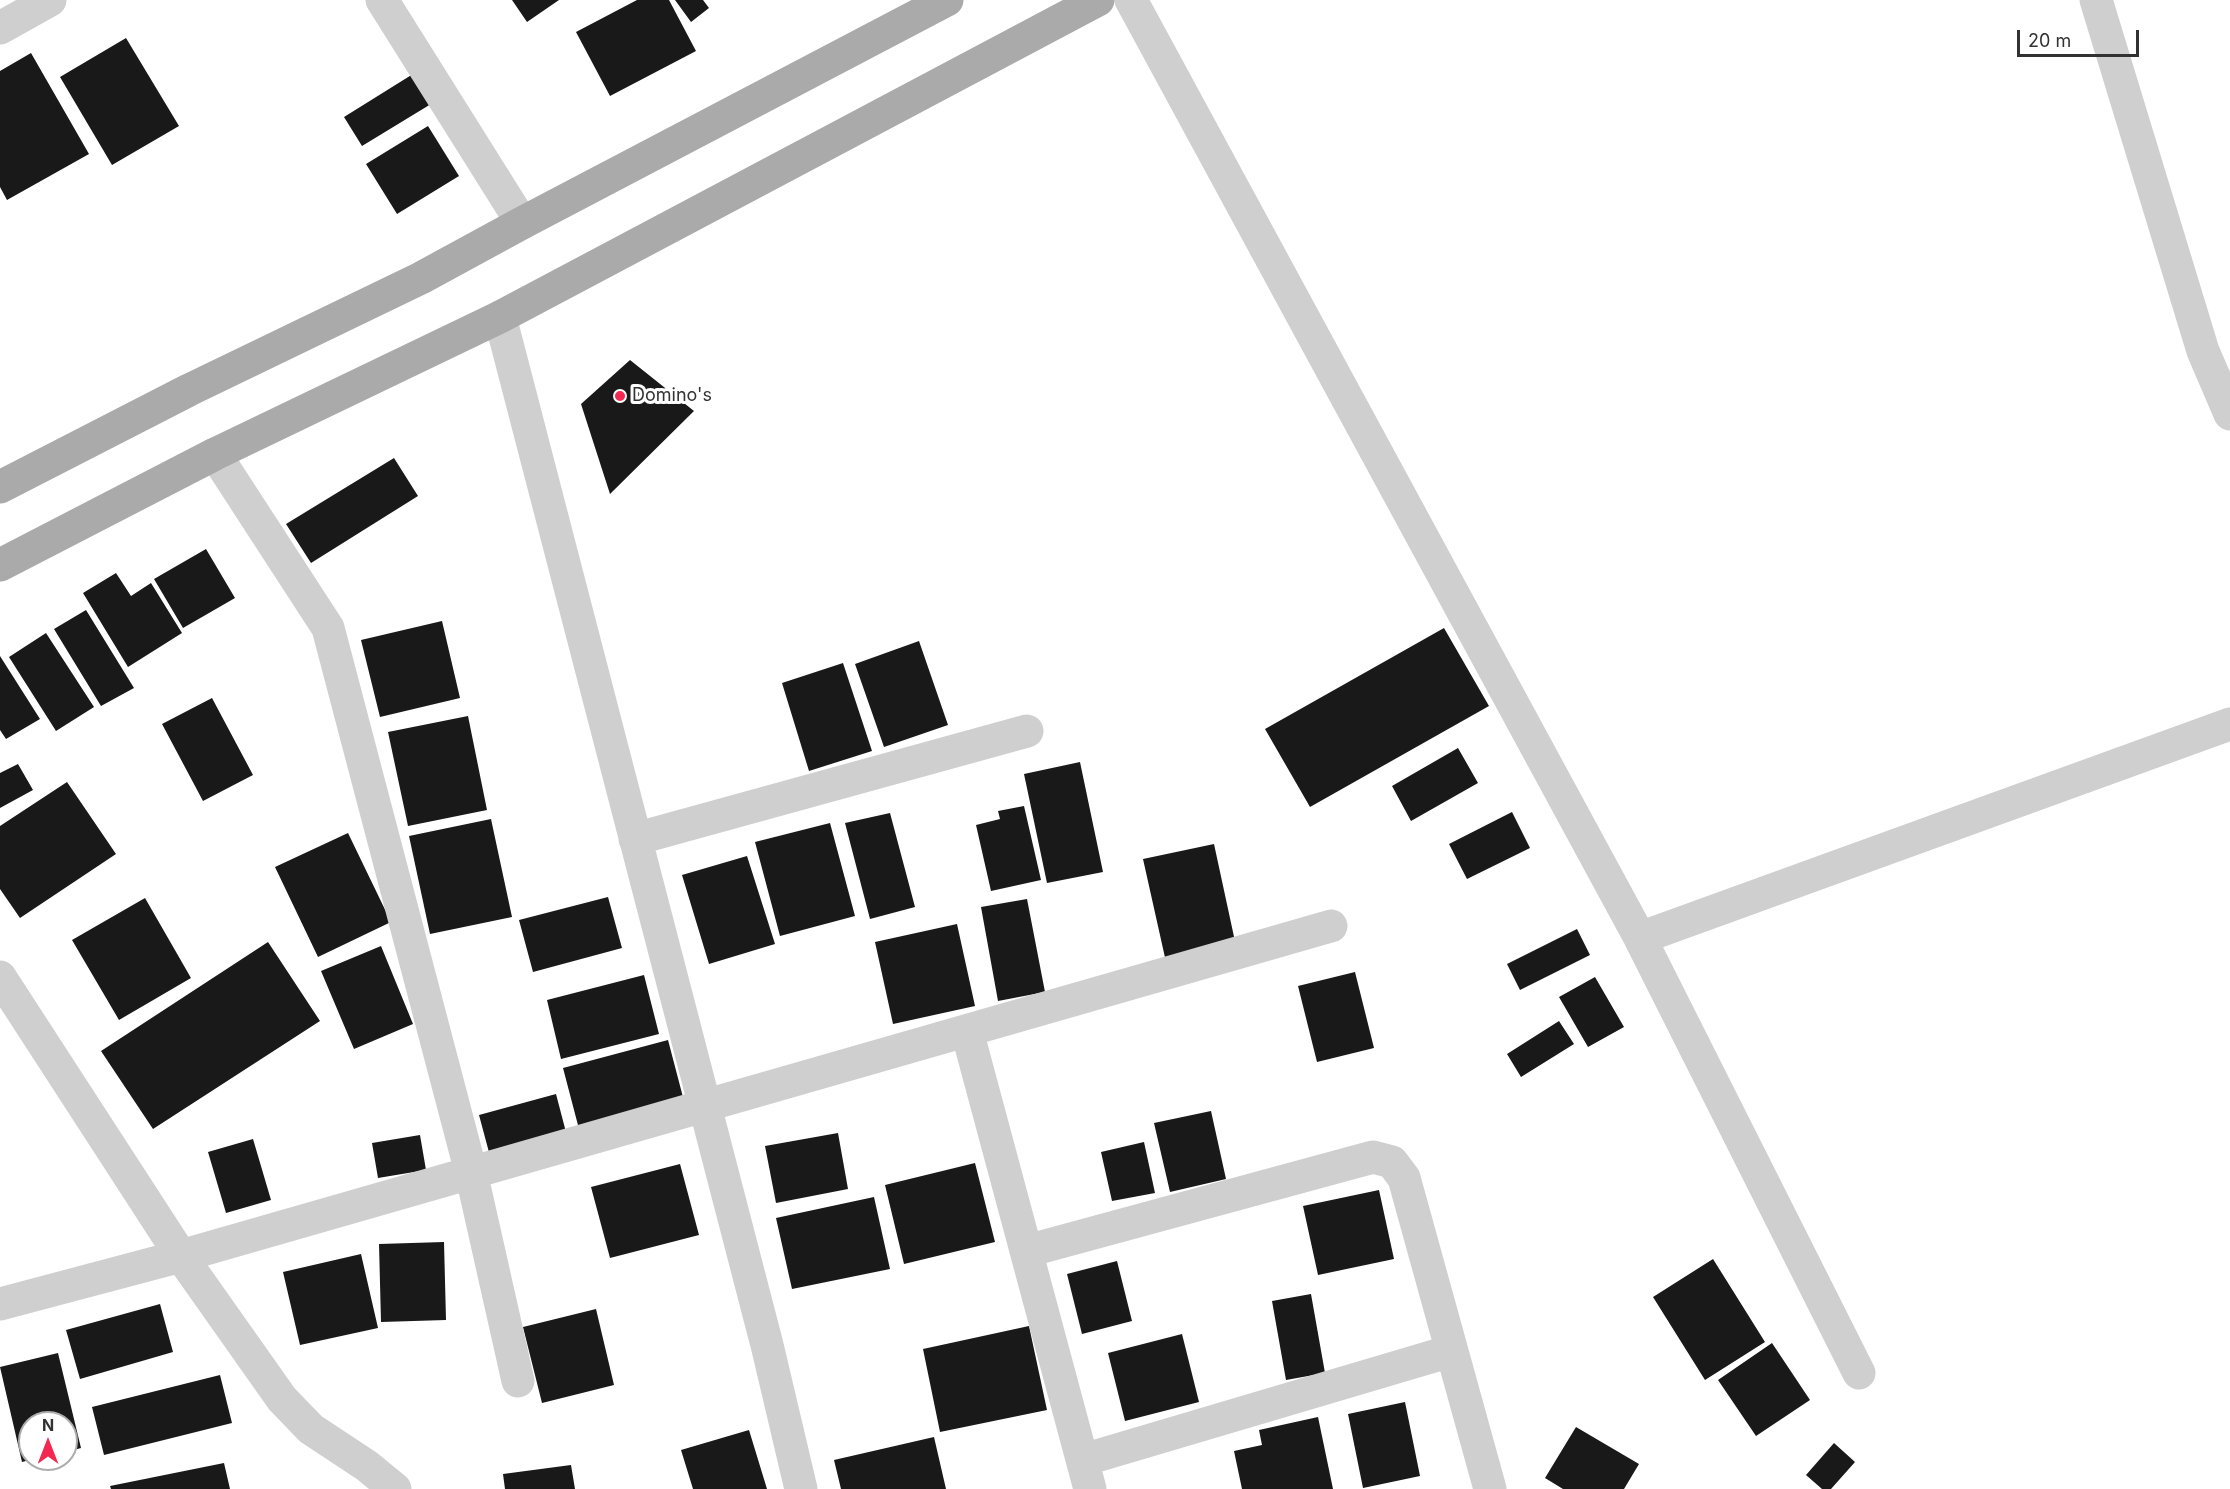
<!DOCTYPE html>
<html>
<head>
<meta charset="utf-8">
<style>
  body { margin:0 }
  #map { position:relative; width:2230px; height:1489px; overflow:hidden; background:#fff; font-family:Inter,sans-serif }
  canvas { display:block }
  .north { position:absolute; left:18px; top:1411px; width:60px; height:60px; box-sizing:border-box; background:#fff; border:2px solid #adadad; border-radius:50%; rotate:0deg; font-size:16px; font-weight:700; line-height:24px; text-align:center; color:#323232 }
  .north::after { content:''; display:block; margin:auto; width:21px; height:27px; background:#f42951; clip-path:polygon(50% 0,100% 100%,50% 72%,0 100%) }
  .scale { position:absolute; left:2017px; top:30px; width:122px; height:27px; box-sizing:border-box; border:3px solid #323232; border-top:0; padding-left:8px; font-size:18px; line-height:21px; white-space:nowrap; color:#323232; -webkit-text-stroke:4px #fff; paint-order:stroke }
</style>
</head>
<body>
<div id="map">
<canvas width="2230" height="1489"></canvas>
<div class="north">N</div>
<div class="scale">20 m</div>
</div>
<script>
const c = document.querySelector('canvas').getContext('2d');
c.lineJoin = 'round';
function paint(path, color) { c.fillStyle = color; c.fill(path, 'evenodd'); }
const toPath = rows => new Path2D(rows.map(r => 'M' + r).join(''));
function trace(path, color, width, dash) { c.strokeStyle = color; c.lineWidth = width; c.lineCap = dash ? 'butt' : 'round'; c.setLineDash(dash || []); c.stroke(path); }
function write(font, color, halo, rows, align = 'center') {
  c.font = font + ' Inter,sans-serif'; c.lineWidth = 6; c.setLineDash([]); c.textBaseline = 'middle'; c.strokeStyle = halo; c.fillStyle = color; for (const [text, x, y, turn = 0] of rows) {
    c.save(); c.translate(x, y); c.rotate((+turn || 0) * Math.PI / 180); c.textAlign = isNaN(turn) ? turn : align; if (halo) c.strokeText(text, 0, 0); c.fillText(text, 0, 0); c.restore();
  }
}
paint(toPath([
  [512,0,559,0,527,22],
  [637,0,669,0,696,51,610,96,576,32],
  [675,0,703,0,709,8,691,22],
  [126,38,179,126,112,165,60,77],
  [31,53,89,154,7,200,0,187,0,71],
  [413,74,431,104,362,146,344,117],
  [428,126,459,176,397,214,366,164],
  [630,360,694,411,610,494,581,404],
  [394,458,418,496,311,563,286,524],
  [206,549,235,598,183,628,154,579],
  [116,573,131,596,151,583,182,633,128,667,83,593],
  [86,610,134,688,101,706,54,629],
  [442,621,460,698,380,717,361,640],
  [1444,628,1489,706,1310,807,1265,729],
  [46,633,94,707,56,731,9,657],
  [919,641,948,725,884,747,855,664],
  [0,656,40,719,6,739,0,730],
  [843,663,872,751,809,771,782,683],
  [212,698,253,775,203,801,162,724],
  [468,716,487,810,408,826,388,732],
  [1458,748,1478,783,1411,821,1392,786],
  [1080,762,1103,872,1047,883,1024,774],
  [18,764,33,790,0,808,0,773],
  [67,782,116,854,20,918,0,889,0,826],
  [1024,806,1041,880,991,891,976,825,1000,819,998,811],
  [1512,812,1530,848,1467,879,1449,844],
  [890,813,915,907,870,919,845,823],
  [491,819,512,917,430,934,409,836],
  [830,823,855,916,780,936,755,842],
  [348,833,391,922,318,957,275,867],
  [1214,844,1236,946,1166,962,1143,859],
  [747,856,775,944,709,964,682,875],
  [608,897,622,948,533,972,519,920],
  [145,898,191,978,119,1020,72,940],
  [1027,899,1045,992,998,1001,981,907],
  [957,924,975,1006,893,1024,875,942],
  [1577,929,1590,955,1520,990,1507,964],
  [268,942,320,1021,153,1129,101,1051],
  [381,946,413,1024,354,1049,321,971],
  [1355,972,1374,1048,1317,1062,1298,986],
  [644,975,659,1034,561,1059,547,1000],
  [1595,977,1624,1027,1588,1047,1559,997],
  [1559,1021,1574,1044,1521,1077,1507,1054],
  [668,1040,684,1101,579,1129,563,1068],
  [556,1094,567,1136,490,1156,479,1115],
  [1211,1111,1226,1179,1170,1192,1154,1123],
  [838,1133,848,1189,776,1203,765,1146],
  [420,1135,426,1170,378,1178,372,1143],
  [253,1139,271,1200,226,1213,208,1152],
  [1144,1142,1155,1193,1112,1201,1101,1152],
  [975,1163,995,1242,904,1264,885,1185],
  [680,1164,699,1235,610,1258,591,1187],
  [1379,1190,1394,1259,1318,1275,1303,1206],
  [874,1197,890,1269,792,1289,776,1218],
  [444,1242,446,1320,381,1322,379,1244],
  [361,1254,378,1328,300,1345,283,1272],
  [1713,1259,1765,1342,1705,1380,1653,1297],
  [1117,1261,1132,1321,1082,1334,1067,1274],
  [1311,1294,1325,1373,1286,1380,1272,1301],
  [160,1304,173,1352,80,1379,66,1330],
  [596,1309,614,1385,542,1403,523,1327],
  [1029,1326,1047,1410,940,1432,923,1349],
  [1182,1334,1199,1402,1125,1421,1108,1353],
  [1772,1343,1810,1400,1756,1436,1718,1380],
  [58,1353,81,1448,66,1452,66,1423,30,1423,30,1460,22,1462,0,1367],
  [220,1375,232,1423,104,1455,92,1407],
  [1405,1402,1420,1476,1363,1488,1348,1414],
  [1318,1417,1333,1489,1242,1489,1234,1451,1262,1445,1259,1430],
  [1576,1427,1639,1464,1624,1489,1563,1489,1545,1478],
  [749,1430,767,1489,693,1489,681,1450],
  [934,1437,946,1489,841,1489,834,1460],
  [1834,1443,1855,1462,1831,1489,1822,1489,1806,1475],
  [224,1463,230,1489,111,1489,110,1486],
  [571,1465,575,1489,505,1489,503,1474]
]), '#191919');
trace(toPath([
  [382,0,522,223],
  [1131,0,1640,938,1859,1373],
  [2096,0,2203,351,2230,414],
  [0,28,50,0],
  [500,317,767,1345,801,1489],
  [215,454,328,628,471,1172,518,1381],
  [635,839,1027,731],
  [1640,938,2230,724],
  [0,977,181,1256,282,1399,311,1429,367,1466,395,1489],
  [967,1031,1090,1489],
  [1027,1251,1373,1157,1392,1162,1404,1178,1490,1489],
  [0,1304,181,1256,1331,926],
  [1083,1460,1451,1351]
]), '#cfcfcf', 33);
trace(toPath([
  [0,487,189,390,421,278,522,223,947,0],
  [0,565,215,454,500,317,1098,0]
]), '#aaa', 33);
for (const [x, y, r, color] of [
  [620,396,6,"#f42951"]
]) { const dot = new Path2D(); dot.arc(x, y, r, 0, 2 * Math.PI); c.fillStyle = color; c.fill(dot); trace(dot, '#fff', 2); }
write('18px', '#323232', '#fff', [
  ["Domino's",632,396]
], 'left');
</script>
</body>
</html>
